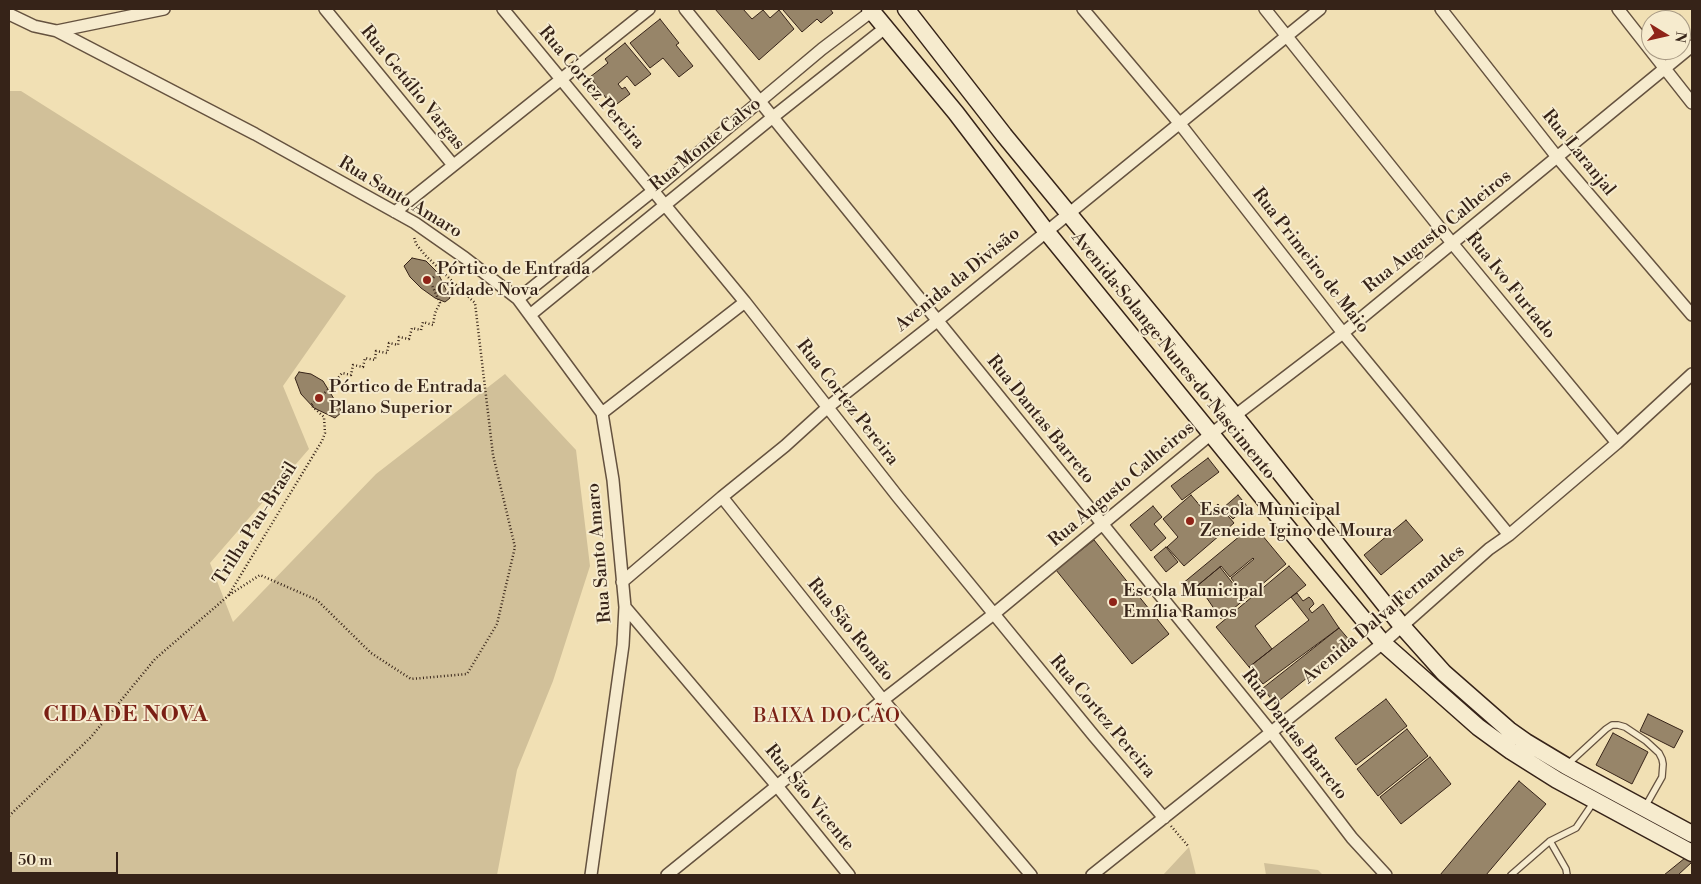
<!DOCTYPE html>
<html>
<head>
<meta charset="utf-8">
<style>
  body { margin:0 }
  #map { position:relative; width:1701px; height:884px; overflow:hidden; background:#f1e0b4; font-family:"Libre Bodoni",serif }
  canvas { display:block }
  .frame { position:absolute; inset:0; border:10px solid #362318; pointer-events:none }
  .north { position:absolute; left:1641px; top:10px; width:50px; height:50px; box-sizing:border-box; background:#f6ebce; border:1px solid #a99b85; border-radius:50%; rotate:99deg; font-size:14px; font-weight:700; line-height:20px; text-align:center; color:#362318 }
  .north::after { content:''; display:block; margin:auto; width:18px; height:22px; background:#8f2418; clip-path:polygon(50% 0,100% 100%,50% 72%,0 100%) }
  .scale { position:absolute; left:10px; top:852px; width:108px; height:22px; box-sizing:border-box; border:2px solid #362318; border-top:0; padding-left:6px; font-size:15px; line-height:18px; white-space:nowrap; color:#362318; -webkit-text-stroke:4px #f6ebce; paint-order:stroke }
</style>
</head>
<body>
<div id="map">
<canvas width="1701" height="884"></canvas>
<div class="frame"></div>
<div class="north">N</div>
<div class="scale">50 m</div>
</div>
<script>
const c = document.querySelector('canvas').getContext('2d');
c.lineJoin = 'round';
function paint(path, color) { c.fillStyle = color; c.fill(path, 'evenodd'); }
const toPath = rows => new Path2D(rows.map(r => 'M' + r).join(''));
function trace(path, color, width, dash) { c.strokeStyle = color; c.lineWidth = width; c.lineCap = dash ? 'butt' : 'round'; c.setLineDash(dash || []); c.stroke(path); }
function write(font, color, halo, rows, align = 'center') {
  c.font = font + ' "Libre Bodoni",serif'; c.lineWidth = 4; c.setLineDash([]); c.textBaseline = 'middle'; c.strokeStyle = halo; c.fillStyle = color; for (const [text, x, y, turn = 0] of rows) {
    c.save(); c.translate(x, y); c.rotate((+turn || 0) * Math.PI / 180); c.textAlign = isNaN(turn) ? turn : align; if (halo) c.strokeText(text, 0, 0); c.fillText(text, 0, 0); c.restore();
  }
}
paint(toPath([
  [9,91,21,91,346,296,283,386,309,449,210,563,233,622,376,474,505,374,576,450,590,566,553,681,517,770,497,875,9,875],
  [1189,847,1196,875,1163,875],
  [1264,863,1318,870,1323,875,1266,875]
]), '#d1c099');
const building = toPath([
  [715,9,743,9,752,19,763,10,770,18,779,10,794,29,759,60,715,9],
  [784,9,830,9,833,13,821,23,817,19,802,32,783,10,784,9],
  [660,19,679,43,676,45,693,66,679,77,663,58,650,68,630,43,660,19],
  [625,43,651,74,635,86,627,76,618,84,622,89,625,87,630,94,613,107,590,77,608,63,605,59,625,43],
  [412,258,426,261,438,273,450,298,445,302,435,298,421,288,410,277,404,266,412,258],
  [299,372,311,374,323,381,342,412,335,418,314,408,301,394,295,378,299,372],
  [1208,458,1219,472,1182,500,1171,486,1208,458],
  [1191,495,1207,514,1218,504,1234,523,1184,566,1167,547,1178,537,1163,519,1191,495],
  [1238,495,1247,506,1233,519,1223,508,1238,495],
  [1153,506,1162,517,1154,524,1166,538,1151,551,1130,525,1153,506],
  [1406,520,1423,540,1381,575,1364,555,1406,520],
  [1252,526,1258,534,1262,535,1286,564,1246,598,1231,578,1254,559,1253,558,1230,577,1221,566,1196,587,1192,582,1186,587,1182,584,1252,526],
  [1094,540,1169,634,1132,664,1056,570,1094,540],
  [1166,547,1178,562,1166,572,1154,557,1166,547],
  [1289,566,1306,585,1255,626,1272,649,1249,667,1216,627,1289,566],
  [1220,567,1245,599,1221,619,1198,585,1220,567],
  [1297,593,1303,601,1309,597,1312,600,1314,604,1309,609,1312,613,1323,604,1339,628,1263,684,1249,667,1309,620,1291,597,1297,593],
  [1339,628,1351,642,1275,704,1263,688,1339,628],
  [1386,699,1407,726,1356,765,1335,738,1386,699],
  [1648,714,1683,731,1674,748,1640,731,1648,714],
  [1407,729,1428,756,1378,796,1357,769,1407,729],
  [1613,733,1648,752,1632,784,1596,765,1613,733],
  [1430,757,1451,784,1401,824,1380,797,1430,757],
  [1519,781,1546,804,1486,875,1440,875,1519,781],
  [1685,858,1692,862,1678,875,1664,875,1685,858]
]);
paint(building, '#978569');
trace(building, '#362318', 1);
const service = toPath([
  [1568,764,1606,729,1612,725,1618,725,1625,727,1646,741,1659,753,1662,759,1663,764,1662,777,1645,807],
  [1550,841,1566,869,1567,875],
  [1511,875,1550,841,1576,828,1593,803]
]);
const minor = toPath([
  [325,9,453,165],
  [503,9,745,302,898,497,1094,736,1164,818],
  [685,9,1271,732,1352,838,1386,875],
  [1083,9,1180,124,1343,333,1509,535],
  [1265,9,1452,243,1617,443],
  [1441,9,1557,157,1692,315],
  [1618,9,1692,103],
  [9,14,34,26,57,31,255,134,415,223,465,258,518,299,602,413,613,480,625,607,623,645,591,875],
  [57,31,164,9],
  [395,212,649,9],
  [518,299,654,190,822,49,872,11],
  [530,315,773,117,885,28],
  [602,413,745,302],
  [722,497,883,700,1031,875],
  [622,582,722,497,785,446,828,407,937,321,1320,9],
  [625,607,777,786,849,875],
  [667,875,883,700,995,613,1211,434,1343,333,1692,46],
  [1092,875,1383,643,1489,549,1509,535,1617,443,1692,374]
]);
const secondary = toPath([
  [870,9,956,113,1046,231,1264,499,1383,643,1478,727,1511,751,1557,780,1692,853],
  [906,9,1004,135,1235,416,1402,626,1444,673,1509,730,1526,742,1566,766,1692,834]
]);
trace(service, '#65523f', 8);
trace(minor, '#65523f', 14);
trace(secondary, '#362318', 19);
trace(toPath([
  [229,595,260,575,317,600,371,653,411,679,467,674,497,624,515,547,493,455,475,303,425,255,416,244,414,237],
  [9,816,91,737,155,659,228,596,322,441,325,433,324,417,311,405,329,389,342,373,351,375,353,365,363,367,365,358,375,360,376,351,387,353,389,343,398,345,399,337,409,339,412,328,421,330,423,322,433,325,435,313,440,303,431,283,432,279,440,270],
  [1171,826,1189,847]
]), '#362318', 2.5, [1, 2.5]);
trace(service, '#f6ebce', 5.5);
trace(minor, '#f6ebce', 11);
trace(secondary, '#f6ebce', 16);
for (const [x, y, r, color] of [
  [427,280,5,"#8f2418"],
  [319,398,5,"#8f2418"],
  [1190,521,5,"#8f2418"],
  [1113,602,5,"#8f2418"]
]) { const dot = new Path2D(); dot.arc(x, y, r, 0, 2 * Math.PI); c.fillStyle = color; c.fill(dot); trace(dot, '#f6ebce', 2); }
write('18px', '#362318', '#f6ebce', [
  ["Rua Getúlio Vargas",412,88,51],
  ["Rua Cortez Pereira",591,88,50],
  ["Rua Monte Calvo",706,145,-39],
  ["Rua Laranjal",1578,153,51],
  ["Rua Santo Amaro",400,198,31],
  ["Rua Augusto Calheiros",1438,232,-39],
  ["Rua Primeiro de Maio",1310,261,52],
  ["Avenida da Divisão",958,280,-39],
  ["Rua Ivo Furtado",1510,286,51],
  ["Avenida Solange Nunes do Nascimento",1173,356,51],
  ["Rua Cortez Pereira",847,403,52],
  ["Rua Dantas Barreto",1040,420,51],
  ["Rua Augusto Calheiros",1122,485,-40],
  ["Trilha Pau-Brasil",256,524,-58],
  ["Rua Santo Amaro",600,553,-95],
  ["Avenida Dalva Fernandes",1384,615,-40],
  ["Rua São Romão",850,630,51],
  ["Rua Cortez Pereira",1102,717,50],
  ["Rua Dantas Barreto",1294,735,52],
  ["Rua São Vicente",809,798,51]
]);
write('18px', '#362318', '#f6ebce', [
  ["Pórtico de Entrada",437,270],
  ["Cidade Nova",437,291],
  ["Pórtico de Entrada",329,388],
  ["Plano Superior",329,409],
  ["Escola Municipal",1200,511],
  ["Zeneide Igino de Moura",1200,532],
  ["Escola Municipal",1123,592],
  ["Emília Ramos",1123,613]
], 'left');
c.letterSpacing = '1px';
write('19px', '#7a1f14', '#f6ebce', [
  ["BAIXA DO CÃO",827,717]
]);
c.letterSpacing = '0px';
c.letterSpacing = '1px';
write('bold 22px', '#7a1f14', '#f6ebce', [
  ["CIDADE NOVA",126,716]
]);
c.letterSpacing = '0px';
</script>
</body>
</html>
